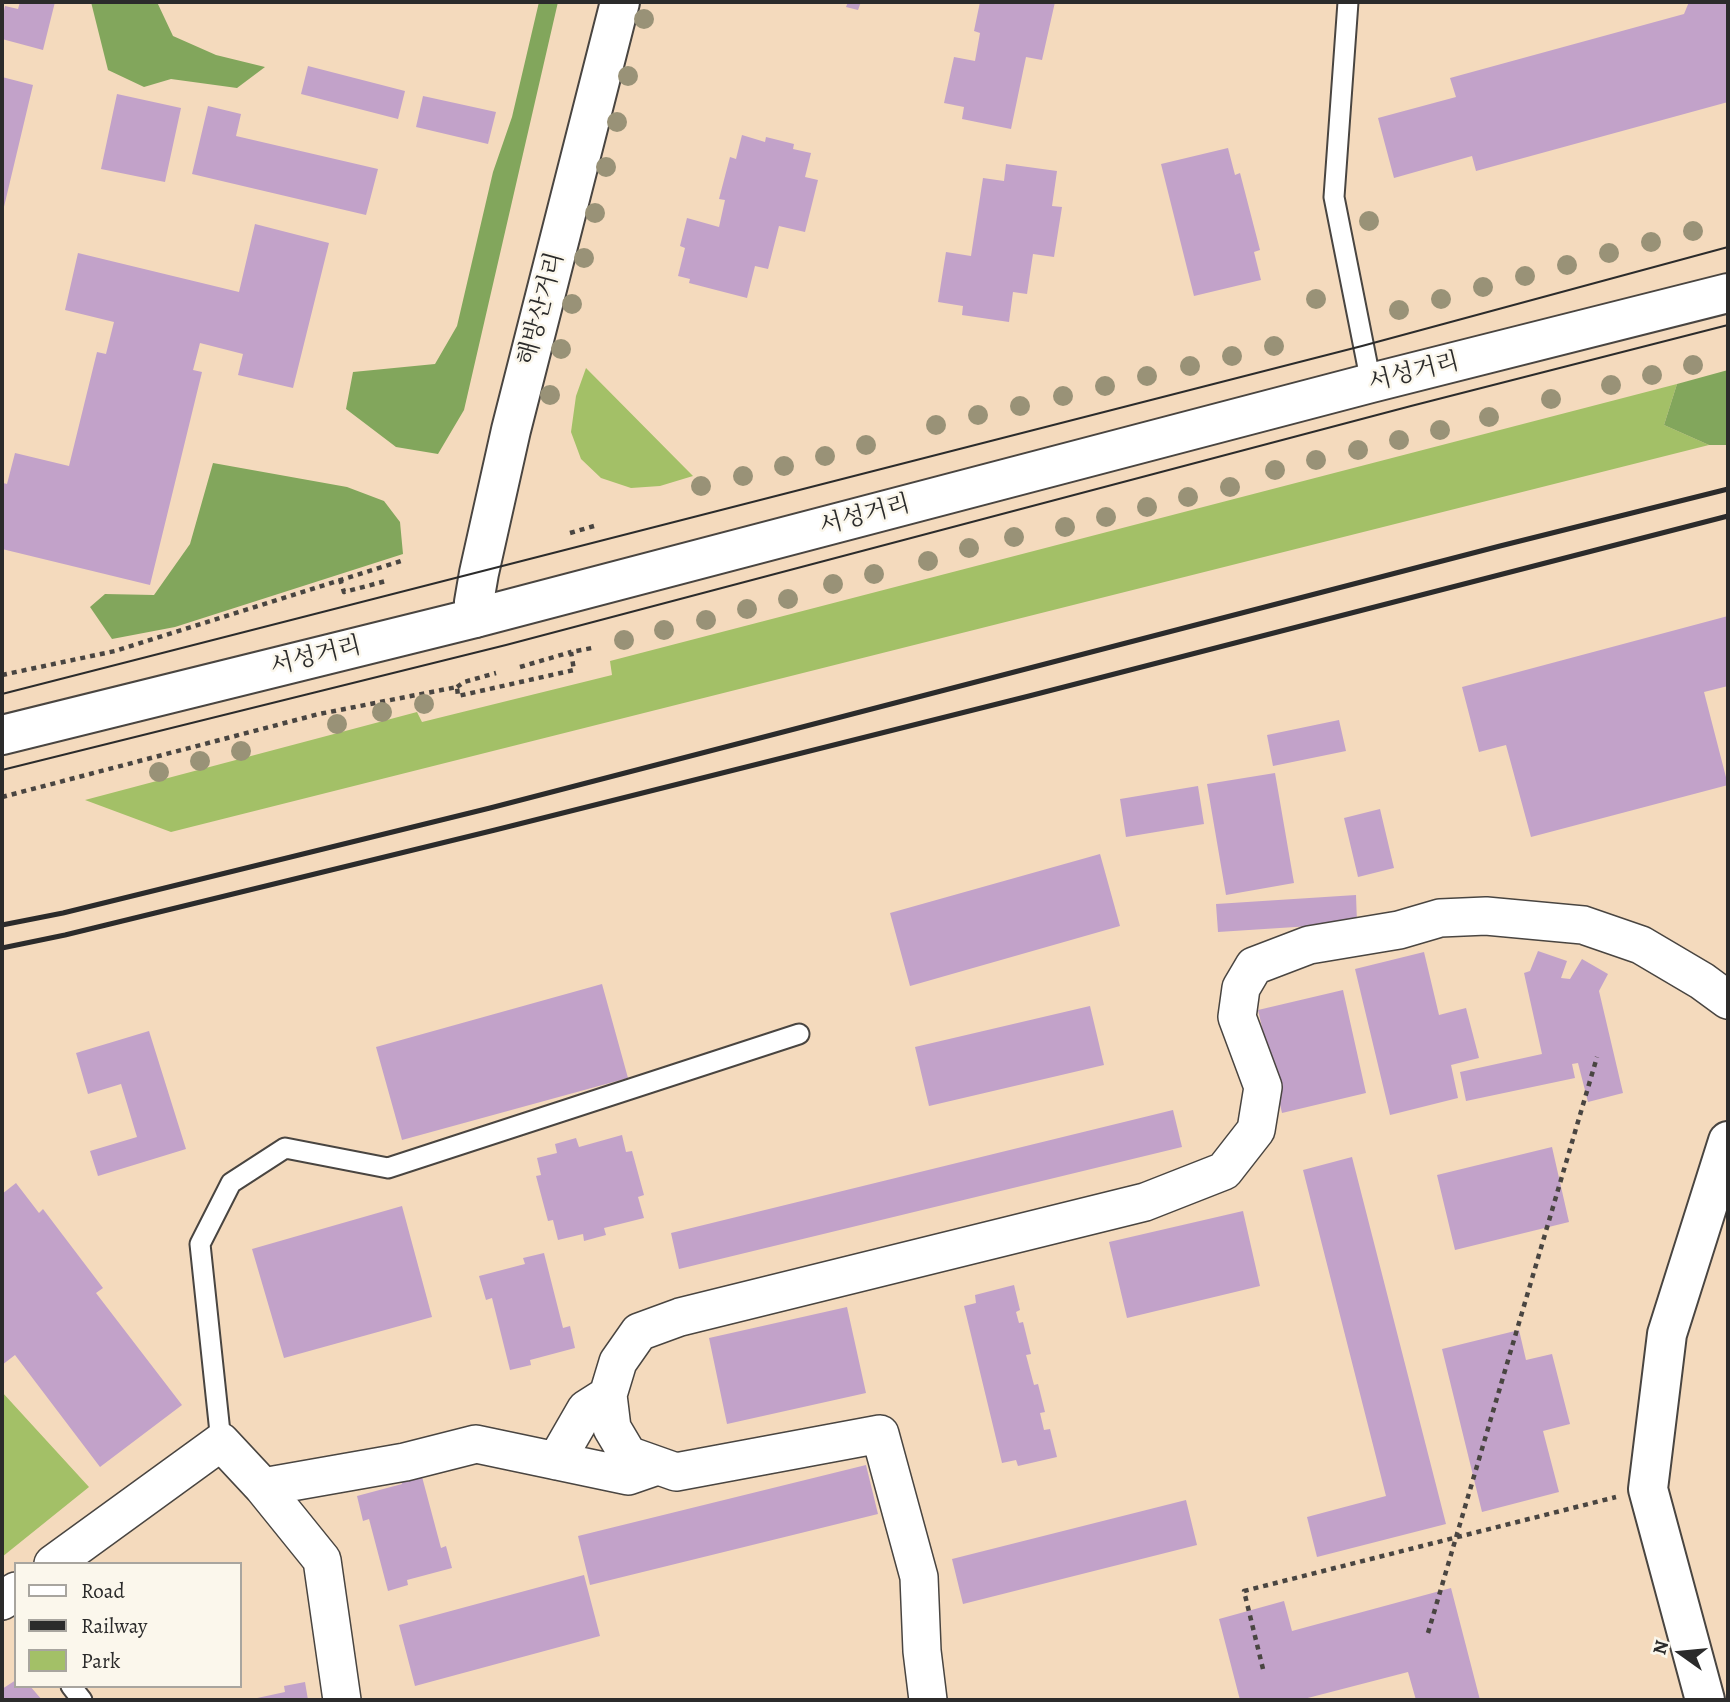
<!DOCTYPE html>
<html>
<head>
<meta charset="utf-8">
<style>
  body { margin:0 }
  #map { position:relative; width:1730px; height:1702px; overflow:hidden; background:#f4dabd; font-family:Alegreya,serif }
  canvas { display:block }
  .frame { position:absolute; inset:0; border:4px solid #2b2b2b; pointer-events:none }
  .legend { position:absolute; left:14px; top:1562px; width:228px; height:126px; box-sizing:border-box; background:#fbf7ec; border:2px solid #a8a59f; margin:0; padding:9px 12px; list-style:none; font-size:21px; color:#2b2b2b }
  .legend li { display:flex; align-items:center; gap:14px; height:35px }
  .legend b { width:35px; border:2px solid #a8a59f }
  .north { position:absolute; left:1646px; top:1618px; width:70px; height:70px; -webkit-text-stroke:5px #fbf7ec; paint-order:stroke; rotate:285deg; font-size:19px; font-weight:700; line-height:28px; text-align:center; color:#2b2b2b }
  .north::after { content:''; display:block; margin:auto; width:24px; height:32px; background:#2b2b2b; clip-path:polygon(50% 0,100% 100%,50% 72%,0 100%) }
</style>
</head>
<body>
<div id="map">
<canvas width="1730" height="1702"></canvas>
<div class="frame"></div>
<ul class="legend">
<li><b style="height:9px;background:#fff"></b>Road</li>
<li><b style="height:9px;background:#2b2b2b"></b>Railway</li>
<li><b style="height:19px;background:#a3c067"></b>Park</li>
</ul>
<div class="north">N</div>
</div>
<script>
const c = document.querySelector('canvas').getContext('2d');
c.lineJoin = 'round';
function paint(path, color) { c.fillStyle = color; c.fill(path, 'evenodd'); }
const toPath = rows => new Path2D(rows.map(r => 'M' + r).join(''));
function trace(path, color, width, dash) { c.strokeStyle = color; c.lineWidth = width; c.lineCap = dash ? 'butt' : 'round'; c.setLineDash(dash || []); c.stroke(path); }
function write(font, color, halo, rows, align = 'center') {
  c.font = font + ' Alegreya,"Noto Serif KR",serif'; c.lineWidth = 5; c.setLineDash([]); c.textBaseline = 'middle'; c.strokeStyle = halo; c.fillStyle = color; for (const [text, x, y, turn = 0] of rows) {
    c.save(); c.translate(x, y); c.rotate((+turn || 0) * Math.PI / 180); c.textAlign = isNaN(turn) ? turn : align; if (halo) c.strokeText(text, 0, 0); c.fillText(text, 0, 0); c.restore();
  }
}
paint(toPath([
  [586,368,693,476,660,486,631,488,601,478,581,459,571,432,576,396],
  [1677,384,1664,425,1709,445,171,832,85,800,417,712,422,722,612,675,610,661],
  [2,1392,89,1487,2,1557]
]), '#a3c067');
paint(toPath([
  [91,2,157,2,173,36,216,55,265,67,237,88,171,79,144,87,108,70],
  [539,2,558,2,464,410,438,454,396,447,346,409,353,372,435,364,457,326,493,172,512,117],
  [1728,370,1728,445,1709,445,1664,425,1677,384],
  [213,463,347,487,384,501,400,522,403,554,175,627,112,639,90,607,105,594,154,595,190,544]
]), '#82a65c');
paint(toPath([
  [20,2,55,2,43,50,2,39,2,20,5,6,18,9],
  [848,2,861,2,858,10,846,7],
  [980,2,1055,2,1042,60,1026,57,1011,129,962,119,964,107,944,103,954,57,975,61,980,33,974,31],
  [1689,2,1728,2,1728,102,1476,171,1472,156,1394,178,1378,118,1456,97,1450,78,1684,14],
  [308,66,405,91,398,119,301,94],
  [2,77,33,85,3,211,2,210],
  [117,94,181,108,165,182,101,169],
  [423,96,496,112,488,144,416,127],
  [208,106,241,114,236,136,378,169,366,215,192,174],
  [742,135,765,142,766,137,794,144,793,149,811,153,805,177,818,180,805,232,779,226,768,269,755,266,747,298,689,283,690,279,678,276,685,248,680,246,687,218,719,227,725,200,719,199,730,157,736,159],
  [1228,148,1235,175,1240,173,1260,250,1254,252,1261,280,1194,296,1161,164],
  [1006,164,1057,171,1052,206,1062,207,1054,257,1033,254,1027,294,1013,292,1009,322,962,315,963,306,938,302,946,252,971,256,983,178,1004,181],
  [255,224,329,243,293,388,238,375,243,354,200,343,193,370,202,372,150,585,2,549,2,486,3,483,7,484,15,453,69,466,97,352,106,354,114,322,65,310,78,253,239,292],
  [1728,616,1728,686,1704,692,1728,785,1531,837,1506,745,1479,752,1462,687],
  [1339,720,1346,751,1273,766,1267,735],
  [1275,773,1294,883,1226,895,1207,784],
  [1198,786,1204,824,1126,837,1120,799],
  [1380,809,1394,868,1358,877,1344,818],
  [1100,854,1120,926,910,986,890,913],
  [1356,895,1357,923,1218,932,1216,904],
  [1538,951,1567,961,1561,978,1570,979,1582,959,1608,974,1599,991,1623,1093,1588,1102,1578,1063,1572,1064,1575,1078,1466,1101,1460,1072,1542,1054,1524,973,1530,971],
  [1424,952,1439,1015,1466,1008,1479,1058,1451,1065,1458,1098,1390,1115,1355,969],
  [602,984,628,1078,402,1140,376,1047],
  [1343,990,1366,1093,1282,1113,1258,1010],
  [1090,1006,1104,1065,929,1106,915,1047],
  [149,1031,186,1149,98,1176,90,1151,137,1137,121,1084,88,1094,76,1053],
  [1173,1110,1182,1147,679,1269,671,1233],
  [622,1135,626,1152,632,1151,644,1195,638,1197,644,1218,604,1228,606,1235,584,1241,583,1234,558,1240,553,1220,548,1221,536,1176,541,1175,537,1158,557,1153,555,1144,576,1138,579,1147],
  [1552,1147,1569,1222,1455,1250,1437,1175],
  [1352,1157,1446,1524,1317,1557,1307,1517,1386,1496,1303,1170],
  [16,1183,39,1213,43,1209,103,1288,96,1293,182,1405,100,1467,15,1355,2,1365,2,1194],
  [402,1206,432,1317,284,1358,252,1249],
  [1243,1211,1260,1286,1127,1318,1109,1242],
  [544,1253,563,1328,570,1326,575,1348,530,1360,531,1365,510,1370,492,1298,486,1300,479,1276,525,1264,523,1258],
  [1014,1285,1020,1310,1016,1312,1019,1323,1023,1322,1031,1354,1026,1355,1034,1385,1038,1384,1045,1412,1040,1413,1044,1430,1050,1429,1057,1457,1018,1466,1016,1460,1002,1463,964,1306,976,1303,975,1295],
  [847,1307,866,1393,727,1424,709,1338],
  [1519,1330,1526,1360,1552,1354,1570,1424,1543,1431,1559,1492,1482,1512,1442,1349],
  [866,1465,878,1514,590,1585,578,1536],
  [421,1473,441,1548,446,1546,452,1568,407,1580,408,1585,388,1591,369,1519,363,1521,357,1496,402,1484,400,1479],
  [1186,1500,1197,1545,963,1604,952,1559],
  [584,1575,600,1636,415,1686,399,1625],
  [1451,1588,1480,1700,1416,1700,1408,1672,1300,1700,1240,1700,1219,1619,1284,1601,1292,1631],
  [16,1680,16,1686,30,1686,42,1700,2,1700,2,1689],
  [305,1682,308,1700,248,1700,285,1692,284,1686]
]), '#c2a2c9');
const lane = toPath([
  [1348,2,1334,197,1371,383],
  [221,1442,200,1244,231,1183,285,1148,388,1168,799,1034],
  [71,1686,82,1700]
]);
const street = toPath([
  [556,1461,586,1409,608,1395],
  [263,1487,322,1560,342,1700],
  [53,1564,221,1442,263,1487,405,1462,476,1444,628,1476,657,1466],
  [2,1601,16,1591],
  [928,1700,922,1651,919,1577,880,1434,676,1472,628,1455,612,1428,608,1395,618,1362,639,1332,680,1317,1145,1202,1224,1171,1256,1130,1263,1087,1237,1017,1241,988,1254,966,1309,945,1399,930,1440,918,1486,916,1583,925,1641,945,1702,981,1728,1000]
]);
const secondary = toPath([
  [475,618,474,602,479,573,511,430,620,2],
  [1705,1700,1648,1489,1667,1334,1728,1141]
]);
const primary = toPath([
  [2,735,475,618,1371,383,1728,293]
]);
trace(lane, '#494541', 23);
trace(street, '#494541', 40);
trace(secondary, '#494541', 42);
trace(primary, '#494541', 42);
trace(toPath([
  [570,533,594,526],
  [340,579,344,592,386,581],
  [520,667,571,652],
  [2,675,115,651,401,561],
  [457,687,464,682,496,673],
  [2,797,319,714,457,687,458,696,574,670,571,652,592,648],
  [1428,1633,1597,1057],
  [1263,1669,1244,1591,1616,1497]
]), '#494541', 4.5, [5, 5]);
trace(lane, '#fff', 19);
trace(street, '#fff', 37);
trace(secondary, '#fff', 38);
trace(primary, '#fff', 38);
trace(toPath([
  [2,694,1362,346,1728,247],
  [2,770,506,645,1411,406,1728,325]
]), '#2b2b2b', 2);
trace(toPath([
  [2,925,63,913,490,808,1500,546,1728,489],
  [2,948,65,935,495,830,1029,696,1728,516]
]), '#2b2b2b', 5);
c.fillStyle = '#999277';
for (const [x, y] of [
  [644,19],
  [628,76],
  [617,122],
  [606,167],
  [595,213],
  [1369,221],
  [1693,231],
  [1651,242],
  [1609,253],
  [584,258],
  [1567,265],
  [1525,276],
  [1483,287],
  [1316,299],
  [1441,299],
  [572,304],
  [1399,310],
  [1274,346],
  [561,349],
  [1232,356],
  [1693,365],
  [1190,366],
  [1652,375],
  [1147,376],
  [1611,385],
  [1105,386],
  [550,395],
  [1063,396],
  [1551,399],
  [1020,406],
  [978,415],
  [1489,417],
  [936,425],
  [1440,430],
  [1399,440],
  [866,445],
  [1358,450],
  [825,456],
  [1316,460],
  [784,466],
  [1275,470],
  [743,476],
  [701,486],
  [1230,487],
  [1188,497],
  [1147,507],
  [1106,517],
  [1065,527],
  [1014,537],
  [969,548],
  [928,561],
  [874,574],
  [833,584],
  [788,599],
  [747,609],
  [706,620],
  [664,630],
  [624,640],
  [424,704],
  [382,712],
  [337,724],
  [241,751],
  [200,761],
  [159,772]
]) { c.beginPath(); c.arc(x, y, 10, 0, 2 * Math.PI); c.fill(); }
write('24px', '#2b2b2b', '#fbf7ec', [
  ["해방산거리",542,309,-75],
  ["서성거리",1414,373,-14],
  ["서성거리",865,516,-15],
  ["서성거리",316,657,-14]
]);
</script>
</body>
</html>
